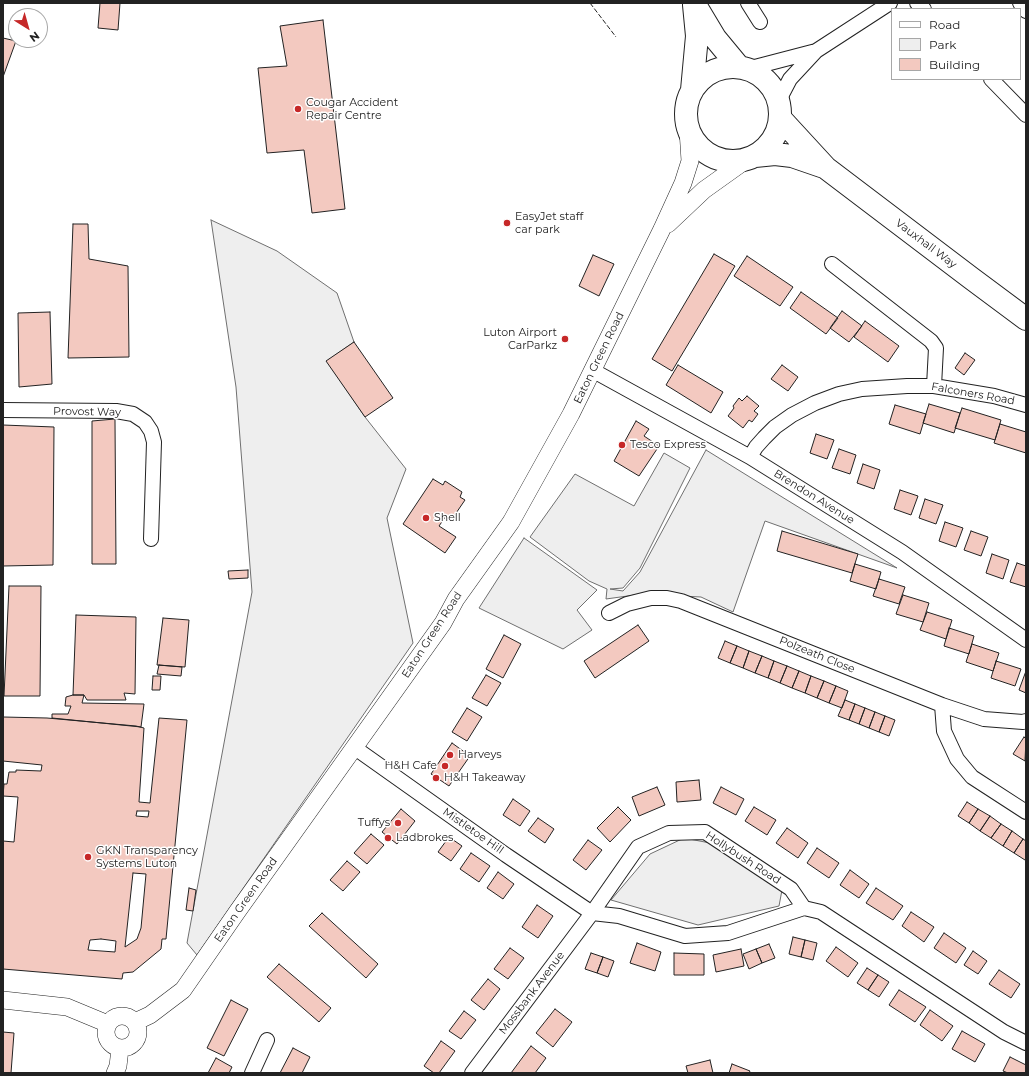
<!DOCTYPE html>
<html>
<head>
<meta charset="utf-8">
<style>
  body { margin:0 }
  #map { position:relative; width:1029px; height:1076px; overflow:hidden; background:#fff; font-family:Montserrat,sans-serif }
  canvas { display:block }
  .frame { position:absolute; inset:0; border:4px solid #222; pointer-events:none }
  .legend { position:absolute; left:891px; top:8px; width:130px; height:72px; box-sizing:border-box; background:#fff; border:1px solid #a7a7a7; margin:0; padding:5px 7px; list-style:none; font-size:12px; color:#222 }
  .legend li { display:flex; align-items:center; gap:8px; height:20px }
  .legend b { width:20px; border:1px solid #a7a7a7 }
  .north { position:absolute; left:8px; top:8px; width:40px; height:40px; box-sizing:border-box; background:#fff; border:1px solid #a7a7a7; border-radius:50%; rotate:143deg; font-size:11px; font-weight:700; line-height:16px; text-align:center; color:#222 }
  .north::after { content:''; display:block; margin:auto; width:14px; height:18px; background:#c62828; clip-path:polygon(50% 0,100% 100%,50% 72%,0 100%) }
</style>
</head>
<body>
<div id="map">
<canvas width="1029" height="1076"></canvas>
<div class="frame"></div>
<ul class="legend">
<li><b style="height:5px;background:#fff"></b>Road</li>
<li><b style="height:11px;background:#eee"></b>Park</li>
<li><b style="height:11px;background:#f3c9c0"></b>Building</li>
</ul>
<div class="north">N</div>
</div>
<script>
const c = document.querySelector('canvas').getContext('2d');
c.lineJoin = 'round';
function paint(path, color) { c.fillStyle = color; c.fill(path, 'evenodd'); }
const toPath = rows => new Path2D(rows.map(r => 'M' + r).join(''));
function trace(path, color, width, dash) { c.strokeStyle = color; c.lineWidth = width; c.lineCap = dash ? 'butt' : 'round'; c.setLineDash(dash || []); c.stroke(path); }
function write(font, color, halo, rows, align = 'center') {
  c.font = font + ' Montserrat,sans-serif'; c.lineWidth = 3; c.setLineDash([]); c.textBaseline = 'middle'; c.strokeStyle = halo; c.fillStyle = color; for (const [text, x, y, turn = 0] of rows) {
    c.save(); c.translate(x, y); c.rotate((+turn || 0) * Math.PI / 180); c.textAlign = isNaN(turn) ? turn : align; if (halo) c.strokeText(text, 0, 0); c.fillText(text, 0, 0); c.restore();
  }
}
const green = toPath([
  [211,220,277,251,337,293,354,342,327,361,365,417,406,469,387,518,413,643,197,955,187,943,252,592,236,387,211,220],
  [706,450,897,568,765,521,733,612,701,597,642,594,606,599,607,589,589,581,530,537,575,474,634,506,664,453,690,468,640,568,623,588,610,589,623,591,640,572,706,450],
  [524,538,597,590,577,610,592,630,563,649,479,608,524,538],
  [684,838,710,843,782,890,779,906,698,925,611,900,650,854,684,838]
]);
paint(green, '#eee');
trace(green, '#6f6f6f', 1);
const building = toPath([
  [100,3,120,3,118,30,98,28,100,3],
  [323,20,345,209,312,213,304,150,267,153,258,68,287,66,280,26,323,20],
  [3,38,16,41,3,77,3,38],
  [73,224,88,224,89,259,128,266,129,357,68,358,73,224],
  [714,254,735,266,672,371,652,359,714,254],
  [593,255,614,264,599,296,579,286,593,255],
  [747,256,793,287,780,306,734,276,747,256],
  [801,292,838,318,826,334,790,308,801,292],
  [842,311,862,326,849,342,830,328,842,311],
  [50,312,52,384,19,387,18,313,50,312],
  [865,321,899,346,888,362,854,337,865,321],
  [354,342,393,398,365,417,326,361,354,342],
  [965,353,975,360,964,375,955,368,965,353],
  [678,365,723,392,711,413,666,385,678,365],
  [782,365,798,377,788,391,771,379,782,365],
  [747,396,759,406,754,411,758,414,752,422,749,420,743,428,728,416,734,408,733,406,739,398,742,401,747,396],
  [929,404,960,413,954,433,923,423,929,404],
  [895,405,926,414,920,434,889,424,895,405],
  [962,408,1001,420,995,440,955,428,962,408],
  [115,419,116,564,92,564,92,421,115,419],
  [636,421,649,429,644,436,659,446,639,476,614,461,636,421],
  [1000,424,1026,432,1026,453,994,443,1000,424],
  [3,425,54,427,53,565,3,566,3,425],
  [816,434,834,440,827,459,810,453,816,434],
  [839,449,856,455,850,474,832,468,839,449],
  [863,464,880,470,874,489,857,483,863,464],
  [433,479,443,485,445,481,462,492,460,497,465,500,452,519,446,516,439,526,456,537,445,553,403,524,433,479],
  [900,490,918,496,911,515,894,509,900,490],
  [925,499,943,505,936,524,919,518,925,499],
  [945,522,963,528,956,547,939,541,945,522],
  [782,531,858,554,852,573,777,551,782,531],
  [971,531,988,537,981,556,964,550,971,531],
  [992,554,1009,560,1003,579,986,573,992,554],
  [1017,563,1026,566,1026,587,1010,582,1017,563],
  [855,564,881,572,876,589,850,581,855,564],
  [248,570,248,578,229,579,228,571,248,570],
  [879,579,905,587,899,604,873,596,879,579],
  [9,586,41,586,40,696,4,696,9,586],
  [903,595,929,603,923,622,896,614,903,595],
  [927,612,952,620,946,639,920,630,927,612],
  [76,615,136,617,135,694,124,693,126,700,87,700,84,695,73,695,76,615],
  [163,618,189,620,185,667,157,665,163,618],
  [638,625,649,641,595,678,584,661,638,625],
  [949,628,974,636,969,654,944,646,949,628],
  [504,635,521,644,503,678,486,669,504,635],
  [725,641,737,646,730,663,718,658,725,641],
  [972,644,999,653,993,671,966,662,972,644],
  [737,646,749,651,743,668,730,663,737,646],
  [749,651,762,656,755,673,743,668,749,651],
  [762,656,774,661,768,678,755,673,762,656],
  [774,661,787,666,780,683,768,678,774,661],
  [996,661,1021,669,1015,686,991,678,996,661],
  [159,665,182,667,181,676,157,674,159,665],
  [787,666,799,671,792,688,780,683,787,666],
  [799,671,811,676,805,693,792,688,799,671],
  [1026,671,1026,693,1019,690,1026,671],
  [486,675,501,683,487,706,472,698,486,675],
  [153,676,161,676,160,690,152,690,153,676],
  [811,676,824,681,817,698,805,693,811,676],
  [824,681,836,686,829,703,817,698,824,681],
  [836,686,848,691,842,708,829,703,836,686],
  [73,695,84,695,82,703,144,704,141,727,52,718,52,714,68,714,71,706,65,706,66,697,73,695],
  [845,700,855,704,849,720,838,716,845,700],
  [855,704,865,708,859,724,849,720,855,704],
  [467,708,482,717,467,741,452,732,467,708],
  [865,708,875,712,869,728,859,724,865,708],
  [875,712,885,716,879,732,869,728,875,712],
  [885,716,895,720,889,736,879,732,885,716],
  [3,717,47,718,136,726,144,728,139,802,150,803,159,718,187,720,166,939,162,939,161,949,133,972,123,973,122,979,3,969,3,841,14,842,18,797,3,796,4,784,7,784,9,772,16,772,16,770,41,771,42,765,3,761,3,717],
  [137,811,149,811,148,817,136,816,137,811],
  [133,873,146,874,141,928,137,939,125,947,133,873],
  [101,939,116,941,115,952,88,950,90,940,101,939],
  [1024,737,1026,739,1025,761,1013,754,1024,737],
  [452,743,470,756,449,786,431,774,452,743],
  [699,780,701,800,677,802,676,782,699,780],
  [657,787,665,805,639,816,632,797,657,787],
  [721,787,744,799,736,815,713,803,721,787],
  [513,799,530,811,520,826,503,815,513,799],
  [967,802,978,809,969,823,958,816,967,802],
  [618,807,631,820,610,842,597,828,618,807],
  [754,807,776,820,767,835,745,821,754,807],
  [401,809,415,821,397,844,382,832,401,809],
  [978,809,990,816,980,831,969,823,978,809],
  [990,816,1001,824,991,838,980,831,990,816],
  [538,818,554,829,545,843,528,831,538,818],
  [1001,824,1012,831,1003,846,991,838,1001,824],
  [787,828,808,843,798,858,776,843,787,828],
  [1012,831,1023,839,1014,853,1003,846,1012,831],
  [371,834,384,845,367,864,354,853,371,834],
  [449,837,462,846,451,861,438,852,449,837],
  [1023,839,1026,841,1026,859,1025,860,1014,853,1023,839],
  [588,840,602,850,586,870,573,860,588,840],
  [817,848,839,863,829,878,807,863,817,848],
  [471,853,490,866,479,882,460,869,471,853],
  [347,861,360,872,343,891,330,880,347,861],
  [850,870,869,884,859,898,840,885,850,870],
  [498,872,514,884,503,899,487,888,498,872],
  [189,888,196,890,193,911,186,910,189,888],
  [876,888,903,906,893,920,866,903,876,888],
  [537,905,553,916,538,938,522,927,537,905],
  [911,912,934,927,924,942,902,926,911,912],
  [322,913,378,964,366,978,309,926,322,913],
  [944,933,966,948,956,963,934,948,944,933],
  [793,937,805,940,801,957,789,954,793,937],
  [805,940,817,943,813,960,801,957,805,940],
  [637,943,661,952,655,971,630,963,637,943],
  [769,944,775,958,762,963,756,949,769,944],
  [836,947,858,963,848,977,826,961,836,947],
  [510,948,524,958,508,979,494,969,510,948],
  [741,949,744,966,716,972,713,955,741,949],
  [756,949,762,963,749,969,743,954,756,949],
  [973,951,987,961,978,974,964,965,973,951],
  [591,953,603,957,597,973,585,969,591,953],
  [674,953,704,954,704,975,674,975,674,953],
  [603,957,614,961,608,977,597,973,603,957],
  [279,964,331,1008,319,1022,267,977,279,964],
  [867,968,878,975,868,990,857,983,867,968],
  [999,970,1020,984,1011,998,989,984,999,970],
  [878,975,889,982,879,997,868,990,878,975],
  [488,979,500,989,484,1010,471,1000,488,979],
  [899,990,926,1007,915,1022,889,1005,899,990],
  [231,1000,248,1009,224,1056,207,1048,231,1000],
  [555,1009,572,1022,553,1047,536,1033,555,1009],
  [930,1010,953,1026,942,1041,920,1025,930,1010],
  [464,1011,476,1020,461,1039,449,1031,464,1011],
  [962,1031,985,1044,975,1062,952,1049,962,1031],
  [3,1032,14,1033,11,1073,3,1073,3,1032],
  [441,1041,455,1051,439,1073,434,1073,424,1066,441,1041],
  [531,1046,546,1058,535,1073,511,1073,531,1046],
  [293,1048,310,1057,302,1073,280,1073,293,1048],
  [1010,1057,1026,1065,1026,1073,1008,1073,1003,1071,1010,1057],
  [216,1058,232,1067,229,1073,208,1073,216,1058],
  [710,1060,713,1073,688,1073,686,1066,710,1060],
  [732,1064,750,1071,749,1073,729,1073,732,1064]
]);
paint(building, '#f3c9c0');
trace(building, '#222', 1);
const minor = toPath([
  [748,3,760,22],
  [917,3,924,9],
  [1020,3,1026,11],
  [747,69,816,51,890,3],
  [991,79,1026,115],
  [779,100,790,79,816,51],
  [832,264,931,341,936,348,934,386],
  [592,370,750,457,902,552,1026,640],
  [3,410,116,411,133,414,145,422,151,431,154,442,151,539],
  [750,457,756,447,764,438,775,427,792,415,815,403,839,394,862,389,907,386,934,386,994,396,1026,405],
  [609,613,627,604,651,598,667,598,681,601,942,705,984,719,1023,722,1026,721],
  [942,705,944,731,957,759,972,777,1026,812],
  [355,748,506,855,592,913,619,916,685,936,728,933,804,908,821,912,1004,1032,1026,1043],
  [252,1073,267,1040],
  [472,1073,592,913,638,847,669,833,705,832,791,889,804,908]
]);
const tertiary = toPath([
  [668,224,704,190,746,160],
  [3,1000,67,1007,108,1024],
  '106 1032a16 16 0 1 1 32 0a16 16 0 1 1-32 0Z',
  [135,1022,150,1015,183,990,237,912,443,623,456,599,511,522,571,414,662,229,683,183,690,161,688,130],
  [115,1073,118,1066,120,1049]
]);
const primary = toPath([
  [697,8,715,38,739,67],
  '686 114a47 47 0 1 1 94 0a47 47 0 1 1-94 0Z',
  [692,90,697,36,694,5],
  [780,118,826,168,971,278,1026,319],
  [755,156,775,154,792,156,824,167]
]);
trace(minor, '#222', 16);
trace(tertiary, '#222', 18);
trace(primary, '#222', 24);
trace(minor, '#fff', 14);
trace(tertiary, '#fff', 17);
trace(primary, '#fff', 22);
trace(toPath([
  [590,3,616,37]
]), '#222', 1, [5, 2]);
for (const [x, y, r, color] of [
  [298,109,4,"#c62828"],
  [507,223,4,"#c62828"],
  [565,339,4,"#c62828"],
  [622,445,4,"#c62828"],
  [426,518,4,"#c62828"],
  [450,755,4,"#c62828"],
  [445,766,4,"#c62828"],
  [436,778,4,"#c62828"],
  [398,823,4,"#c62828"],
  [388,838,4,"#c62828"],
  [88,857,4,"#c62828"]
]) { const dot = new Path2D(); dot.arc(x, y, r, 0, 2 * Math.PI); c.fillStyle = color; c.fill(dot); trace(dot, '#fff', 1.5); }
write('11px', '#222', '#fff', [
  ["Cougar Accident",306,103],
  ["Repair Centre",306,116],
  ["EasyJet staff",515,217],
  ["car park",515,230],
  ["Luton Airport",557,333,"right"],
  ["CarParkz",557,346,"right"],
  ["Tesco Express",630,445],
  ["Shell",434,518],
  ["Harveys",458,755],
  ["H&H Cafe",437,766,"right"],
  ["H&H Takeaway",444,778],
  ["Tuffys",390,823,"right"],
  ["Ladbrokes",396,838],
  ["GKN Transparency",96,851],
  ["Systems Luton",96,864]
], 'left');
write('11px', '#222', '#fff', [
  ["Vauxhall Way",926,244,37],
  ["Eaton Green Road",599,358,-64],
  ["Falconers Road",973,394,10],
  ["Provost Way",87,412,1],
  ["Brendon Avenue",814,497,32],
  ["Eaton Green Road",432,635,-57],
  ["Polzeath Close",817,655,22],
  ["Mistletoe Hill",473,831,35],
  ["Hollybush Road",743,858,33],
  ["Eaton Green Road",246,900,-55],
  ["Mossbank Avenue",532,993,-53]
]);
</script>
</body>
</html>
